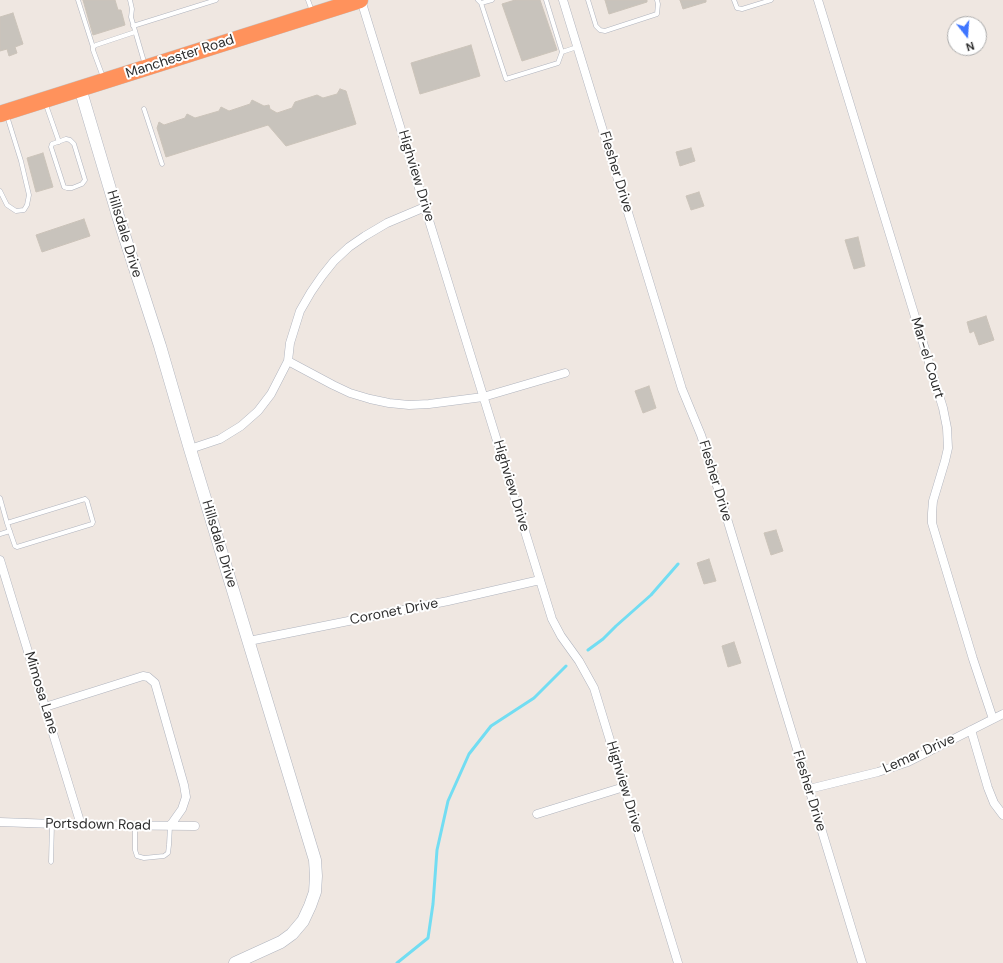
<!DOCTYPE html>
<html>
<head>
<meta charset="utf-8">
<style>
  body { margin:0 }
  #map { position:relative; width:1003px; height:963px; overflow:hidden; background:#efe7e1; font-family:"DM Sans",sans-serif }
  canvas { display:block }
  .north { position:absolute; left:947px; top:16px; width:40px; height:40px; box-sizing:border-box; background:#fff; border:1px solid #ababab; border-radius:50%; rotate:163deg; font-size:11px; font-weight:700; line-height:16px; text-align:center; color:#2e2e2e }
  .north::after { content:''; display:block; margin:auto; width:14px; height:18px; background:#3e75ff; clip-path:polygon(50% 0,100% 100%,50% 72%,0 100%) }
</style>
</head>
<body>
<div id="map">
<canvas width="1003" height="963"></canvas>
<div class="north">N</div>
</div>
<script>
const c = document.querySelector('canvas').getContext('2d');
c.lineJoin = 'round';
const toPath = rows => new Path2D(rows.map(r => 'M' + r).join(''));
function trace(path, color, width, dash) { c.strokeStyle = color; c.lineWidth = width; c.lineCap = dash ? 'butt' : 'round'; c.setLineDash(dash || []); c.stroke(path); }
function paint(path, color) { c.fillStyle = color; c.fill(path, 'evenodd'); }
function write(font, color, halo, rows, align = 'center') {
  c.font = font + ' "DM Sans",sans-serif'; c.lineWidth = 4; c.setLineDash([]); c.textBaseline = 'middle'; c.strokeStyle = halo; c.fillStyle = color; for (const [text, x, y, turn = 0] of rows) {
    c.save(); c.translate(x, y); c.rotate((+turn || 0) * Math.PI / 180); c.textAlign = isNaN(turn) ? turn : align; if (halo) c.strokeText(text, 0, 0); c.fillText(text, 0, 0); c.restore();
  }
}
trace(toPath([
  [588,650,603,639,616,626,651,595,678,564],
  [397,963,428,938,433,904,437,850,448,801,469,754,491,726,534,698,566,666]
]), '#72ddf2', 3);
const building = toPath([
  [83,0,115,0,118,10,121,10,125,25,93,35,83,0],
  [515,0,540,0,557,50,522,61,502,4,515,0],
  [605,0,647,0,647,2,609,14,605,0],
  [680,0,706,0,706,2,683,9,680,0],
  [13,13,23,44,15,47,17,53,9,56,7,49,0,51,0,17,13,13],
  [471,45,480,76,420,94,411,63,471,45],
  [340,89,346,91,356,124,286,146,268,125,166,157,157,128,159,122,164,125,185,118,187,114,195,118,219,111,221,107,229,111,250,104,252,100,264,106,269,105,270,109,277,113,292,108,295,102,317,95,323,98,337,94,340,89],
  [691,148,695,161,680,166,676,152,691,148],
  [43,153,53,187,36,192,27,158,43,153],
  [699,192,704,206,691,210,686,196,699,192],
  [84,219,90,236,42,252,36,235,84,219],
  [858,237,865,266,854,269,845,240,858,237],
  [986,316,994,340,979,345,974,331,970,333,967,322,986,316],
  [649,386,656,408,643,413,635,391,649,386],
  [776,530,783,551,771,555,764,533,776,530],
  [709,559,716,581,704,584,697,563,709,559],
  [734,642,741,663,728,667,722,646,734,642]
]);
paint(building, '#c8c3bc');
trace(building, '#cbc3b9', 1);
const lane = toPath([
  [78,0,93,47,93,50,103,77],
  [130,0,132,9,131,17,145,65],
  [308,0,312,11],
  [478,0,481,3,492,0],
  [546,0,562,52,577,47],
  [588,0,596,26,600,30,605,31,657,14,658,4,657,0],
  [734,0,737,8,742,9,771,0],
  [481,3,506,79,558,63,562,52],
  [133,26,216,0],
  [93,47,96,45,135,32],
  [45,102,59,142],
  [144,109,162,164],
  [66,139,70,140,74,144,85,180,82,184,72,188,67,188,64,187,51,147,52,144,66,139],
  [0,191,7,205,16,211,24,210,27,205,29,195,21,161,7,116],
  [0,498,7,523],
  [85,499,87,501,93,522,92,524,17,547,15,546,7,523,85,499],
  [0,534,10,531],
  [135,826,135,850,137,856,144,858,164,856,168,853,169,845,170,826],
  [51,862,52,824]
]);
const street = toPath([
  [361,0,552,619,561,636,579,661,594,688,678,963],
  [563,0,682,389,701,435,711,466,862,963],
  [818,0,943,408,947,428,948,448,945,461,933,501,932,513,932,523,973,659,993,719],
  [288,361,333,385,350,393,370,399,389,403,409,405,429,404,483,397,565,373],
  [190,449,220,439,241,426,258,411,271,394,288,361,290,343,300,311,311,292,322,276,334,261,349,247,365,236,387,223,425,207],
  [0,560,81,825],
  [249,641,448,601,540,580],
  [45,707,143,676,148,677,155,683,184,785,186,797,182,809,170,826],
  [971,730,988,788,994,803,1003,815],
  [809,789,878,772,908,762,1003,714],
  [537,814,624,787],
  [0,822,81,825,195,826]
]);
const secondary = toPath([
  [80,88,118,216,160,346,190,449,315,860,316,876,315,892,310,906,303,921,292,934,281,942,235,963]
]);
const highway = toPath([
  [0,114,360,0]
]);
trace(lane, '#b0b4be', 5);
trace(street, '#b0b4be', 9);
trace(secondary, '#b0b4be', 13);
trace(highway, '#c4c4c4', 17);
trace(lane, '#fff', 4);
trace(street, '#fff', 8);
trace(secondary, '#fff', 12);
trace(highway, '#ff925c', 16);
write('14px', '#2e2e2e', '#fff', [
  ["Manchester Road",180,57,-18],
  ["Flesher Drive",616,172,73],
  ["Highview Drive",416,176,73],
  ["Hillsdale Drive",124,234,73],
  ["Mar-el Court",927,358,73],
  ["Flesher Drive",715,481,73],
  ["Highview Drive",511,486,73],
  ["Hillsdale Drive",219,544,73],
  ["Coronet Drive",394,612,-11],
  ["Mimosa Lane",41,693,73],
  ["Lemar Drive",919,754,-24],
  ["Highview Drive",624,787,73],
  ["Flesher Drive",809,791,73],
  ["Portsdown Road",98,825,1]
]);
</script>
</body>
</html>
